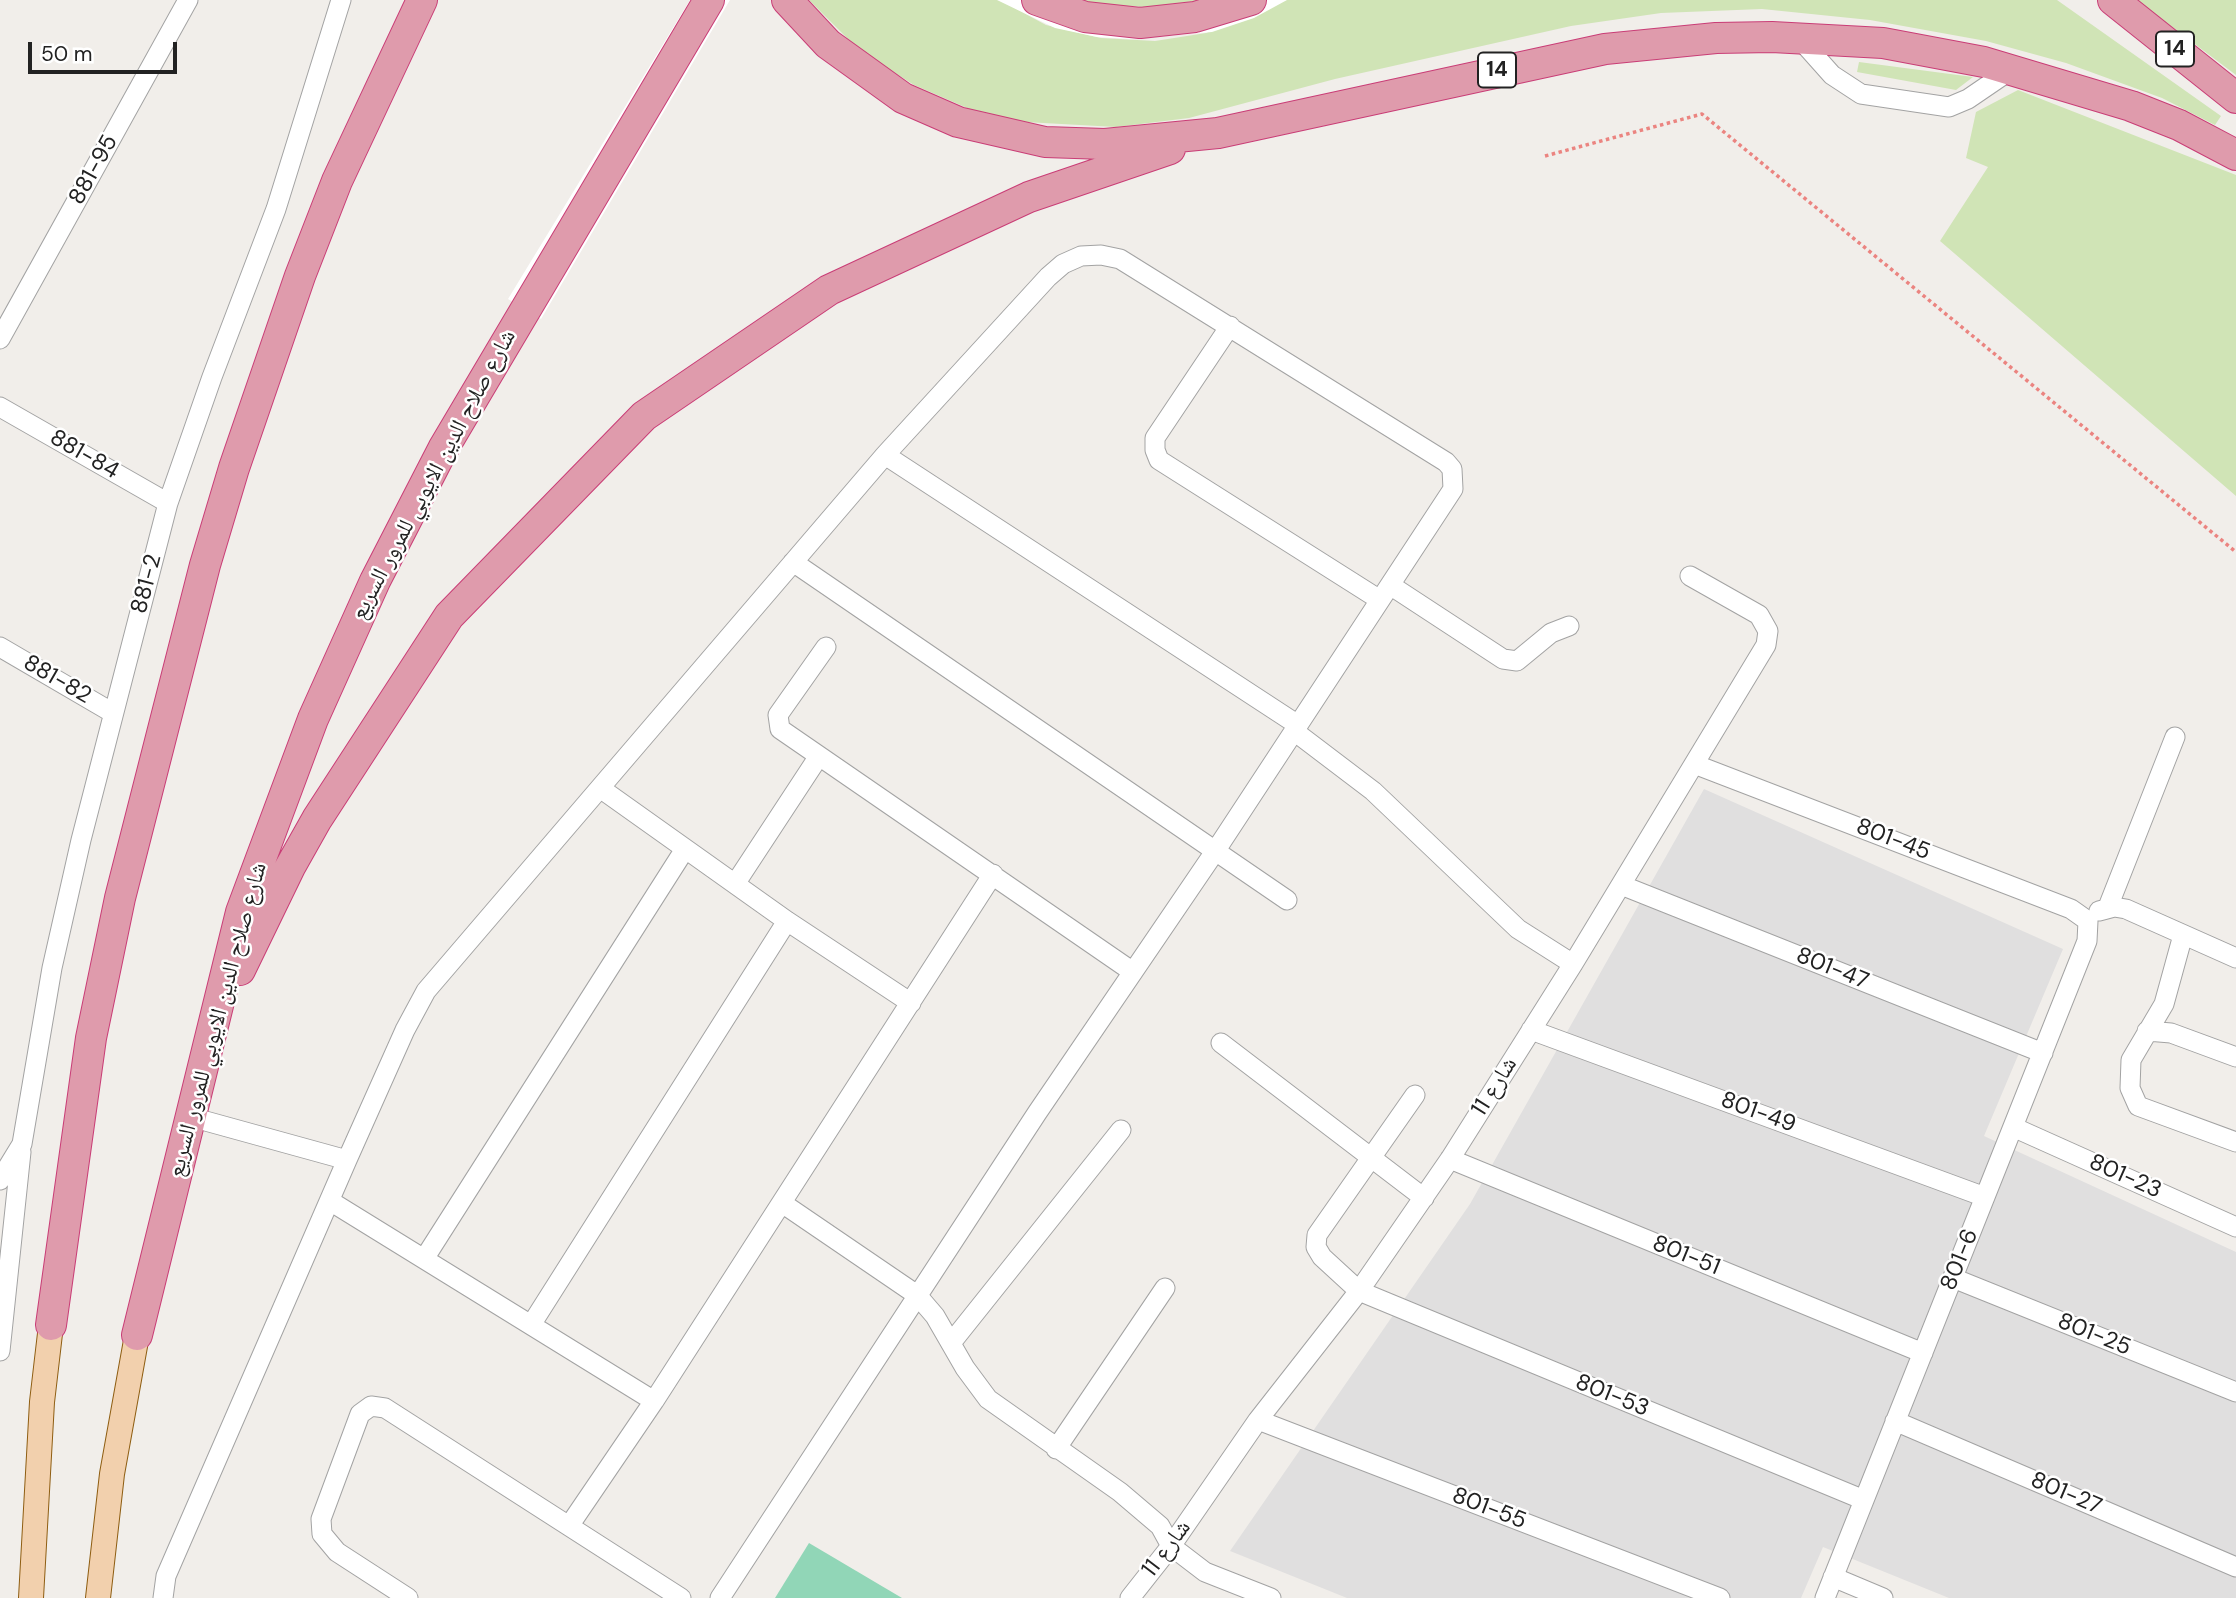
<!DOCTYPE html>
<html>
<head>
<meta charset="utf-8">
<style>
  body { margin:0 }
  #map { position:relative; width:2236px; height:1598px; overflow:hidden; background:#f1eeea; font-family:"DM Sans",sans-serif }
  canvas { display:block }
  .scale { position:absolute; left:28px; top:42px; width:149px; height:32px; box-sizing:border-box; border:4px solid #222; border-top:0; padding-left:9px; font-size:21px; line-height:24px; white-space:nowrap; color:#222; -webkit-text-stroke:5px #fff; paint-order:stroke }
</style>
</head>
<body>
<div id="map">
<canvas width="2236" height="1598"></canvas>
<div class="scale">50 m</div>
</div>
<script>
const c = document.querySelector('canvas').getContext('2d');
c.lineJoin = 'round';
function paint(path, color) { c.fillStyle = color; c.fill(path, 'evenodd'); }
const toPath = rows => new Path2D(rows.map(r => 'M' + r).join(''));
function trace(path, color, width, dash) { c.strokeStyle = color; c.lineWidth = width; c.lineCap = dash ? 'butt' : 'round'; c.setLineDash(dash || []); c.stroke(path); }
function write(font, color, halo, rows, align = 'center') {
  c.font = font + ' "DM Sans","Noto Naskh Arabic",sans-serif'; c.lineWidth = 5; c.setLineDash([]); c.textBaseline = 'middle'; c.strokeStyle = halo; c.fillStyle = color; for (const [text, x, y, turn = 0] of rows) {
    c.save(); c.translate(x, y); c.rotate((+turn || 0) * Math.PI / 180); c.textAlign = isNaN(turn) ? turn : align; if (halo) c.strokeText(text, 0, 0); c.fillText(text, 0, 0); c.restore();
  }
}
paint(toPath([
  [1704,789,2063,949,1984,1136,2236,1252,2236,1598,1949,1598,1823,1547,1801,1598,1347,1598,1230,1551,1470,1204]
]), '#e0dfdf');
paint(toPath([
  [809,0,1000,0,1046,25,1101,38,1155,41,1206,33,1286,0,2057,0,2221,116,2215,125,2162,98,2066,63,1986,41,1870,20,1762,9,1661,13,1571,26,1335,79,1189,118,1116,127,1025,122,974,111,914,85,859,50],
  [1077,0,1203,0,1148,7,1093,5],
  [2136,0,2236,0,2236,75],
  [1859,62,1973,77,1956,90,1857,72],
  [2018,90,2236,175,2236,496,1940,241,1988,167,1966,158,1976,112]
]), '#d0e4b6');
paint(toPath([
  [809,1543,902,1598,775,1598]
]), '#91d6b7');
paint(toPath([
  [690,0,730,0,541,319,508,299],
  [997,0,1068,0,1152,10,1211,0,1287,0,1254,18,1212,32,1133,39,1097,37,1055,28]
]), '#fff');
const minor = toPath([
  [1799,38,1832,75,1861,94,1949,107,1968,99,2012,69],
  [1230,326,1155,438,1155,450,1159,460,1380,600],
  [0,339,188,0],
  [0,407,168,503],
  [885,455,1298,725],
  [793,562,1287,900],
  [1390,585,1503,659,1517,661,1551,633,1569,626],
  [0,647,113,713],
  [826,647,778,715,780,729,1133,972],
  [1294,731,1373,791,1518,929,1573,964],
  [1694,764,2071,909,2088,921],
  [600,788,787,921,911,1003],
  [735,884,819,756],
  [1621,885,2043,1053],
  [2108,907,2175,737],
  [2099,911,2114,907,2126,909,2236,958],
  [2183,935,2164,1004,2131,1060,2130,1088,2138,1106,2236,1142],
  [1531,1030,1985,1197],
  [2147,1031,2171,1033,2236,1057],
  [1221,1043,1424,1198],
  [1415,1095,1317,1235,1316,1247,1322,1257,1359,1291,1864,1500],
  [191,1117,347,1160],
  [2013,1127,2236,1227],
  [1450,1159,1923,1353],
  [0,1180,22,1144,52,968,81,840,168,503,212,377,276,209,341,0],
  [330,1201,654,1401],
  [782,1203,917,1295,935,1316,965,1368,988,1399,1120,1492,1160,1526,1171,1546,1205,1572,1271,1598],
  [424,1259,685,849],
  [1953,1278,2236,1392],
  [531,1325,787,921],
  [951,1343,1121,1130],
  [0,1351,21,1152],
  [1258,1420,1720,1598],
  [1895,1421,2236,1567],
  [1056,1449,1165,1288],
  [569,1526,654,1401,993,874],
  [1833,1577,1883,1598],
  [163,1598,166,1576,347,1160,405,1030,426,991,885,455,1048,277,1063,264,1081,256,1101,255,1120,259,1446,462,1452,469,1453,489,1216,850,1037,1113,720,1598],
  [408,1598,337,1552,322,1534,321,1519,360,1414,371,1406,385,1408,681,1598],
  [1130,1598,1171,1546,1258,1420,1359,1291,1450,1159,1573,964,1766,645,1768,631,1759,615,1690,576],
  [1825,1598,2087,941,2088,921]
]);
const major = toPath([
  [31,1598,42,1402,51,1325],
  [98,1598,112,1474,137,1335]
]);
const highway = toPath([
  [787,0,828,44,903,98,958,122,1045,142,1105,144,1218,133,1605,49,1716,38,1772,37,1883,43,1984,62,2131,106,2179,125,2236,155],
  [1037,0,1085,17,1140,23,1195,17,1251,0],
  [2113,0,2236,98],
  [240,970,290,867,317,819,449,616,644,416,829,290,1029,197,1170,149],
  [51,1325,91,1038,120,898,205,565,234,468,300,276,337,181,422,0],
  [137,1335,241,912,313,719,375,581,443,449,709,0]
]);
trace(minor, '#a3a3a3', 21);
trace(major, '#8e5d11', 26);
trace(highway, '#c93d76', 32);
trace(toPath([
  [1545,156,1702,114,2236,552]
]), '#eb8480', 3.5, [3.5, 3.5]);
trace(minor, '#fff', 19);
trace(major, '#f2d0ad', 24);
trace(highway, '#df9bac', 30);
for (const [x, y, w] of [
  [2175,49,38],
  [1497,70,38]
]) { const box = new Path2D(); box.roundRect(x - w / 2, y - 17.5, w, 35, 5); c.fillStyle = '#fff'; c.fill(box); trace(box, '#222', 2); }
write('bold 21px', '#222', null, [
  ["14",2175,49],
  ["14",1497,70]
]);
write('23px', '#222', '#fff', [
  ["881-95",94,170,-61],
  ["881-84",84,455,30],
  ["شارع صلاح الدين الايوبي للمرور السريع",434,475,-62],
  ["881-2",147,584,-75],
  ["881-82",57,680,30],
  ["801-45",1893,840,21],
  ["801-47",1832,969,22],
  ["شارع صلاح الدين الايوبي للمرور السريع",218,1020,-75],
  ["شارع 11",1495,1087,-58],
  ["801-49",1758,1113,20],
  ["801-23",2125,1177,24],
  ["801-51",1686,1256,22],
  ["801-6",1960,1260,-68],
  ["801-25",2094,1335,22],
  ["801-53",1612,1396,22],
  ["801-27",2066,1494,23],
  ["801-55",1489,1509,21],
  ["شارع 11",1167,1549,-53]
]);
</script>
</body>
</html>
